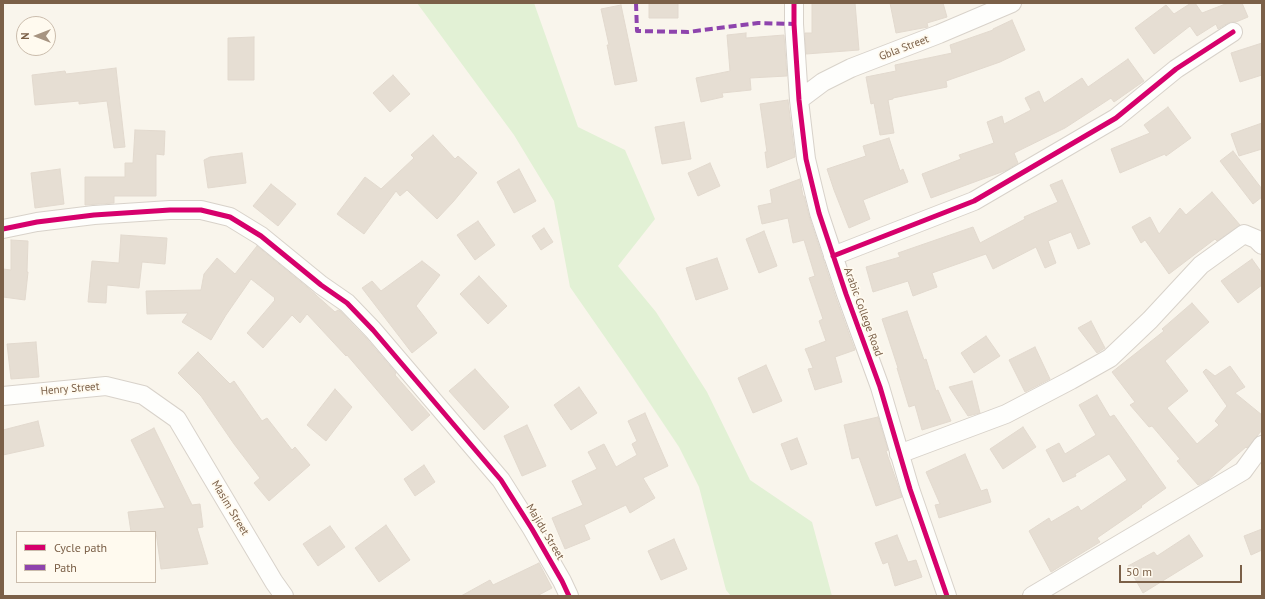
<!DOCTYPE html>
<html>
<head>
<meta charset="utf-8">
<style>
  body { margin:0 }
  #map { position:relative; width:1265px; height:599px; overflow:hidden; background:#f9f5ec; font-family:"PT Sans",sans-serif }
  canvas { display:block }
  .frame { position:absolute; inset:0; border:4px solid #7b6048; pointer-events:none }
  .legend { position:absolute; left:16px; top:531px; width:140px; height:52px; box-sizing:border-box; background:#fffaef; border:1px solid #cabcac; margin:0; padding:5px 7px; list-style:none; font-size:12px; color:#7b6048 }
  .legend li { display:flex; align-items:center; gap:8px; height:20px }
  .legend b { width:20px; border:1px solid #cabcac }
  .north { position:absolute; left:16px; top:16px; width:40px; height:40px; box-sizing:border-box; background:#fffaef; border:1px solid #cabcac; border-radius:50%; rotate:270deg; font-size:11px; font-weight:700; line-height:16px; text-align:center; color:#7b6048 }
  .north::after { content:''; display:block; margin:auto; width:14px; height:18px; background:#a79481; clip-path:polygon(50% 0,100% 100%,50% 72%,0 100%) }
  .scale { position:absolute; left:1119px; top:565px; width:123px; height:18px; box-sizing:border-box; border:2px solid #7b6048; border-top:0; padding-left:5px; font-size:12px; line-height:14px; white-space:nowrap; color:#7b6048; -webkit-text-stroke:3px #fffaef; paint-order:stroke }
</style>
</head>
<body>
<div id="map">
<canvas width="1265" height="599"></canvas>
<div class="frame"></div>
<ul class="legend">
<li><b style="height:5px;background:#d6006c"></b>Cycle path</li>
<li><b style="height:5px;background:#8e44ad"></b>Path</li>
</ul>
<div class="north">N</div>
<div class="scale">50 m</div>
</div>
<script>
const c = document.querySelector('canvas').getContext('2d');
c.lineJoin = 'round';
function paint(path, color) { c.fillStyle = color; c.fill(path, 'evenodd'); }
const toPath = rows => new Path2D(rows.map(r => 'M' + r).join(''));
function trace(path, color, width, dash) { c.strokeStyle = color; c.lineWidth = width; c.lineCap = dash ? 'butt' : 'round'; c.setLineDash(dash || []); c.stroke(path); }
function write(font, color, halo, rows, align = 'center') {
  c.font = font + ' "PT Sans",sans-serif'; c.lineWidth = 3.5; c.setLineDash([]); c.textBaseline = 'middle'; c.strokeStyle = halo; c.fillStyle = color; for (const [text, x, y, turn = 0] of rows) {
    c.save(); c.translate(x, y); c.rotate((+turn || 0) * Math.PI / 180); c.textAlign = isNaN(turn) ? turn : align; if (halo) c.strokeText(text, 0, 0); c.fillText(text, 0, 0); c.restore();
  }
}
paint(toPath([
  [417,3,534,3,578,127,625,150,655,219,618,266,656,312,707,392,750,480,812,522,832,596,731,596,726,590,699,487,679,447,627,369,570,287,554,201,514,135]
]), '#e2f1d5');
const building = toPath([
  [649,3,678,3,678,18,649,18,649,3],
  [812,3,855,3,859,50,806,54,805,33,812,33,812,3],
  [890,3,943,3,947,17,927,23,928,27,896,33,890,3],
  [1191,3,1195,3,1202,13,1228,3,1242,3,1248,17,1236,22,1232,22,1228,23,1218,29,1216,24,1197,36,1190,26,1154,54,1135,28,1166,5,1174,14,1191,3],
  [621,5,637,81,615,85,607,45,609,45,601,9,621,5],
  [1012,20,1025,50,1000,62,946,81,947,87,893,98,893,99,888,100,894,133,880,135,874,103,871,104,866,77,896,71,895,65,952,53,950,45,993,30,993,29,1012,20],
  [746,33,746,38,784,35,787,76,750,78,751,90,722,93,723,97,701,102,696,78,730,71,727,35,746,33],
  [254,37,254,80,228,80,228,38,254,37],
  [1262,43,1262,75,1240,82,1231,53,1262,43],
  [1128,59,1144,81,1114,102,1111,98,1065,128,1014,153,1018,163,1007,170,931,198,922,174,961,159,959,155,994,143,987,122,1002,116,1004,124,1031,110,1025,98,1039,91,1044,103,1082,78,1088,87,1128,59],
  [116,68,125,147,114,148,107,101,79,104,79,101,35,105,32,75,65,71,66,74,116,68],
  [393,75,410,94,390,112,373,93,393,75],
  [788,100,795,157,767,168,765,152,767,152,760,104,788,100],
  [1168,107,1191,138,1166,156,1165,154,1120,173,1111,149,1150,133,1144,125,1168,107],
  [684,122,691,159,662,164,655,127,684,122],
  [1262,123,1262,149,1239,156,1231,134,1262,123],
  [135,130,165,131,164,155,156,154,156,196,114,196,114,203,85,205,85,177,125,177,125,163,133,163,135,130],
  [433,135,455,159,458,156,477,173,453,202,437,219,407,190,400,196,396,191,364,234,337,214,365,177,381,189,414,158,411,155,433,135],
  [889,138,900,171,903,169,908,182,863,200,870,219,849,228,834,190,827,169,866,156,863,146,889,138],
  [1233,151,1262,189,1262,197,1253,204,1220,161,1233,151],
  [242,153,246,183,208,188,204,160,210,157,242,153],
  [710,163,720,186,698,196,688,173,710,163],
  [60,169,64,204,35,208,31,173,60,169],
  [519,169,536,201,514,213,497,182,519,169],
  [800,179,803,196,804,196,809,216,836,298,855,350,835,357,842,382,815,390,808,369,813,368,805,349,826,341,819,321,823,319,809,278,815,276,804,240,793,243,788,218,762,224,758,206,772,203,770,190,800,179],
  [1062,180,1090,244,1078,249,1071,232,1048,241,1056,263,1045,268,1036,247,993,269,986,254,932,273,937,287,913,296,908,281,873,292,866,267,900,257,898,253,973,227,980,243,1025,219,1024,217,1058,202,1050,185,1062,180],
  [271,184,296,204,278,226,253,206,271,184],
  [1212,192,1240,225,1217,241,1215,239,1169,274,1145,240,1141,243,1132,227,1150,217,1159,234,1180,208,1186,215,1212,192],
  [478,221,495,245,475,260,457,235,478,221],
  [544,228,553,242,541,250,532,236,544,228],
  [764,231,777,266,759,273,746,239,764,231],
  [121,235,167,238,165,264,142,262,139,288,107,285,106,303,88,302,92,261,119,263,121,235],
  [11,240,28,241,27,272,28,272,25,300,3,297,3,269,11,270,11,240],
  [257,246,307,287,335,312,338,310,340,311,366,338,396,373,395,375,430,415,412,431,347,355,346,356,307,314,300,323,292,315,263,348,247,333,275,300,274,299,275,298,251,279,226,315,211,340,182,322,188,313,147,314,146,291,201,290,204,274,217,258,235,274,257,246],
  [717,258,728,289,696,300,686,268,717,258],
  [1252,259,1262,273,1262,285,1238,303,1221,281,1252,259],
  [422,261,440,275,416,306,437,333,412,353,362,288,372,281,381,291,422,261],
  [479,276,507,306,488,324,460,294,479,276],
  [1192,303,1209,322,1165,361,1188,391,1167,408,1197,444,1219,425,1215,421,1227,406,1203,372,1206,369,1215,376,1230,366,1245,387,1235,393,1262,415,1262,430,1247,448,1246,447,1208,480,1198,485,1177,461,1180,459,1152,426,1149,427,1130,405,1135,402,1112,372,1164,331,1162,329,1192,303],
  [907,311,924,360,926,359,936,391,938,390,951,421,922,430,915,405,909,407,897,368,898,368,882,319,907,311],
  [1091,321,1105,348,1097,353,1078,328,1091,321],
  [986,336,1000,356,974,373,961,353,986,336],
  [36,342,39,377,11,379,7,344,36,342],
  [1035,347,1050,379,1025,392,1009,360,1035,347],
  [198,352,230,384,234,381,262,421,267,418,292,450,295,447,310,465,269,501,254,483,260,478,234,444,201,396,178,373,198,352],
  [766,365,782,401,753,413,738,378,766,365],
  [475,369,509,407,484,430,449,391,475,369],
  [972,381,980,413,968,416,949,387,972,381],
  [579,387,597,413,571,430,554,405,579,387],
  [335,389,352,407,326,441,307,425,335,389],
  [1097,395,1110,417,1114,415,1166,488,1141,506,1142,507,1097,538,1100,542,1051,572,1029,531,1049,518,1051,522,1078,506,1081,511,1127,480,1109,454,1075,474,1076,476,1063,482,1046,450,1059,443,1065,454,1096,435,1079,405,1097,395],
  [645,413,668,466,643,478,655,498,630,513,626,505,584,525,590,539,565,549,552,518,583,505,572,481,597,469,588,452,604,444,616,467,637,455,632,444,637,441,628,421,645,413],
  [878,417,888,450,886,451,902,497,876,506,859,457,852,459,844,425,878,417],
  [38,421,44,446,3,455,3,430,38,421],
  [527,425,546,466,522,476,504,436,527,425],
  [1023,427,1036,447,1003,469,990,449,1023,427],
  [154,428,192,505,200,504,203,527,197,528,208,564,161,569,156,532,131,532,128,512,165,508,131,440,154,428],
  [797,438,807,464,791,470,781,444,797,438],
  [965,454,981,491,987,489,991,502,939,518,935,505,940,504,926,472,965,454],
  [424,465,435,482,415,496,404,479,424,465],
  [386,525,410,560,379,582,355,548,386,525],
  [330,526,345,547,318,566,303,544,330,526],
  [1262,529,1262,550,1251,555,1244,536,1262,529],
  [897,535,908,562,916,560,922,577,895,586,888,562,883,564,875,543,897,535],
  [1189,535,1203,556,1143,593,1128,566,1154,552,1157,556,1189,535],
  [674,539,687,569,661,580,648,551,674,539],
  [539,563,552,588,537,596,461,596,490,580,493,585,539,563]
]);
paint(building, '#e6ded3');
trace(building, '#e2d9ce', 1);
const minor = toPath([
  [794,3,794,24,799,100,806,159,819,213,846,294,880,387,910,489,947,596],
  [799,100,823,82,851,68,939,34,1012,3],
  [3,229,37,222,94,215,170,210,201,210,230,217,261,236,321,285,347,303,373,330,501,480,532,529,562,581,569,596],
  [833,256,974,201,1116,118,1176,69,1233,32],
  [3,396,106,386,143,395,177,419,274,582,284,596],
  [899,454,1006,414,1071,380,1110,358,1150,320,1201,265,1244,234,1256,239,1262,245],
  [1032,596,1243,471,1262,445]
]);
trace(minor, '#d8d2ca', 20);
trace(minor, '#fefefc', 18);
trace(toPath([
  [636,3,637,31,688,32,758,23,794,24]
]), '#8e44ad', 4, [8, 4]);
trace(toPath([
  [794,3,794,24,799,100,806,159,819,213,846,294,880,387,910,489,947,596],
  [3,229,37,222,94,215,170,210,201,210,230,217,261,236,321,285,347,303,373,330,501,480,532,529,562,581,569,596],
  [833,256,974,201,1116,118,1176,69,1233,32]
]), '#d6006c', 5);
write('11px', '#7b6048', '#fffaef', [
  ["Gbla Street",904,48,-21],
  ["Arabic College Road",863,312,70],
  ["Henry Street",70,389,-5],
  ["Masim Street",230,508,59],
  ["Majidu Street",545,532,59]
]);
</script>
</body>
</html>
